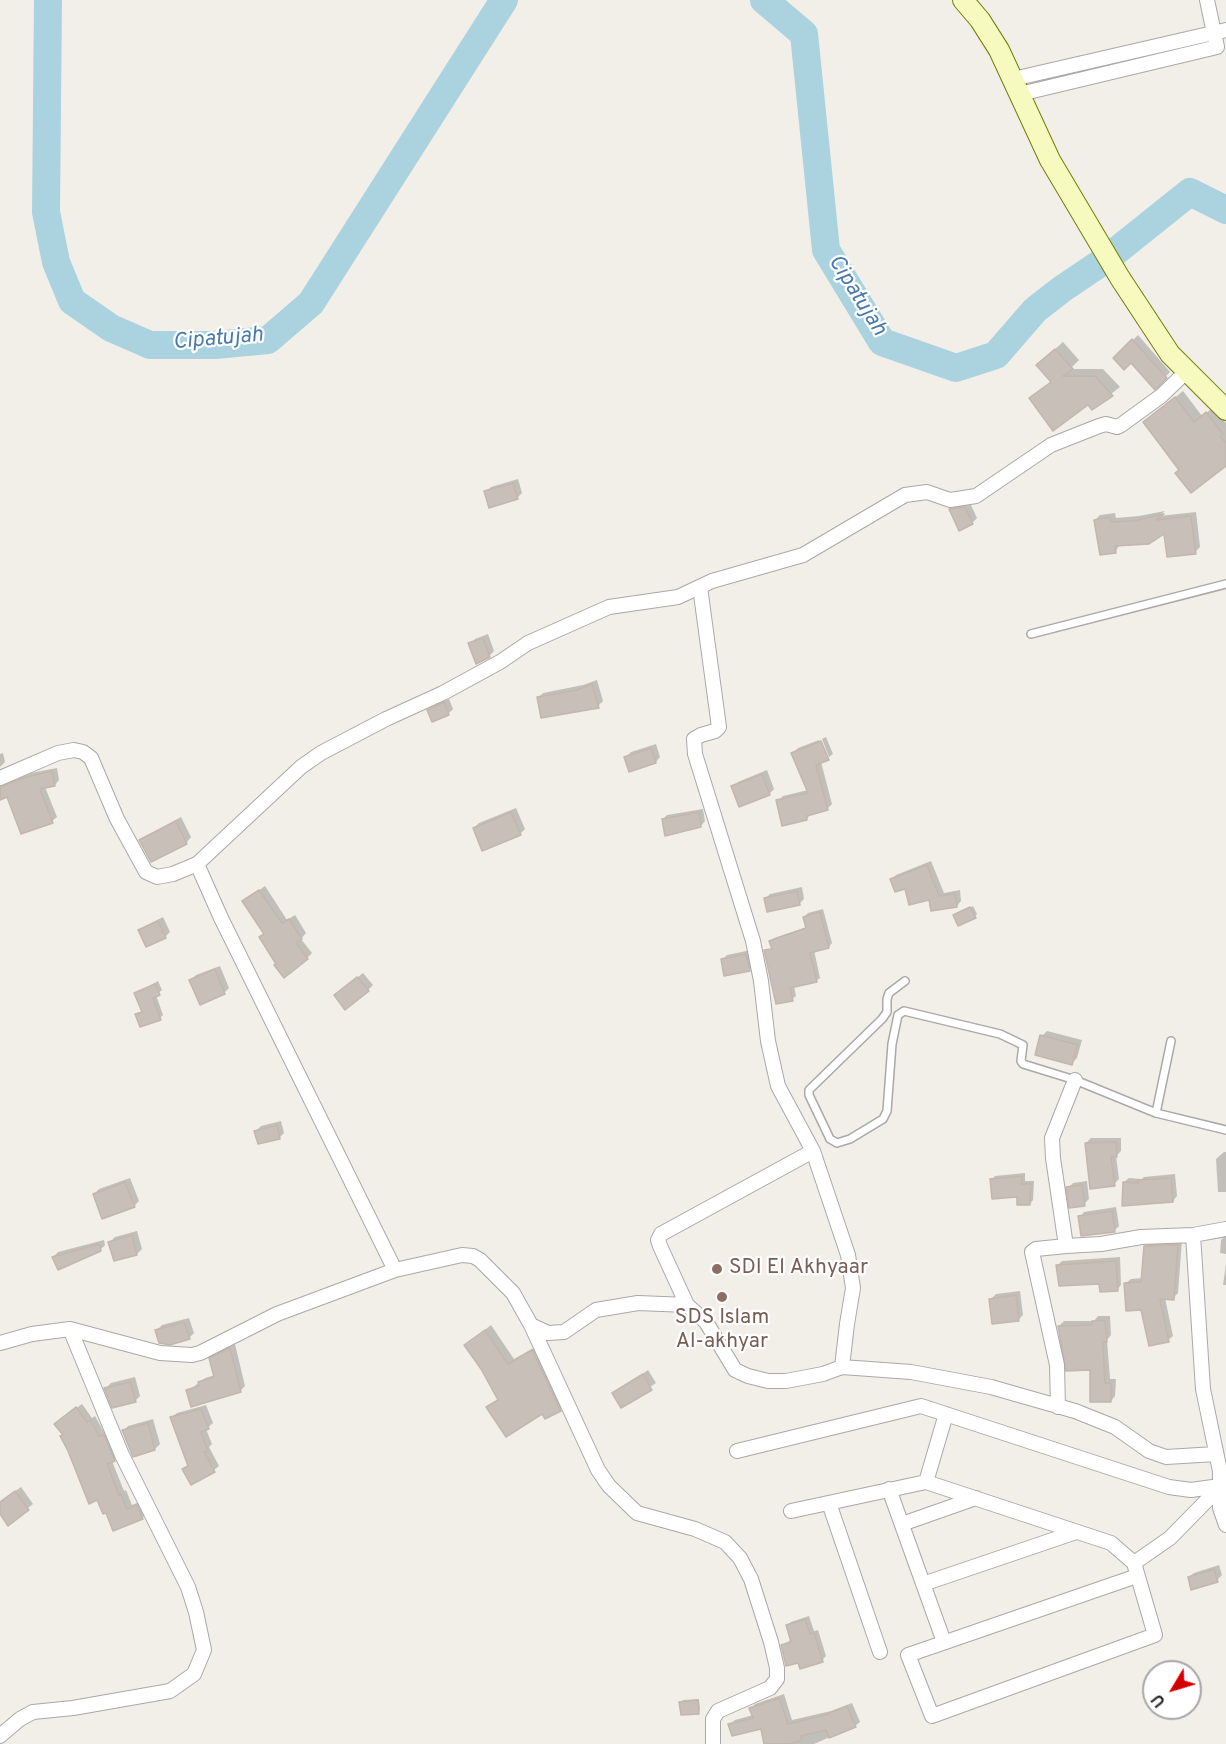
<!DOCTYPE html>
<html>
<head>
<meta charset="utf-8">
<style>
  body { margin:0 }
  #map { position:relative; width:1226px; height:1744px; overflow:hidden; background:#f2efe9; font-family:Overpass,sans-serif }
  canvas { display:block }
  .north { position:absolute; left:1142px; top:1660px; width:60px; height:60px; box-sizing:border-box; background:#fff; border:2px solid #a7a7a7; border-radius:50%; rotate:232deg; font-size:16px; font-weight:700; line-height:24px; text-align:center; color:#222 }
  .north::after { content:''; display:block; margin:auto; width:21px; height:27px; background:#d40000; clip-path:polygon(50% 0,100% 100%,50% 72%,0 100%) }
</style>
</head>
<body>
<div id="map">
<canvas width="1226" height="1744"></canvas>
<div class="north">U</div>
</div>
<script>
const c = document.querySelector('canvas').getContext('2d');
c.lineJoin = 'round';
function paint(path, color) { c.fillStyle = color; c.fill(path, 'evenodd'); }
const toPath = rows => new Path2D(rows.map(r => 'M' + r).join(''));
function trace(path, color, width, dash) { c.strokeStyle = color; c.lineWidth = width; c.lineCap = dash ? 'butt' : 'round'; c.setLineDash(dash || []); c.stroke(path); }
function write(font, color, halo, rows, align = 'center') {
  c.font = font + ' Overpass,sans-serif'; c.lineWidth = 4.5; c.setLineDash([]); c.textBaseline = 'middle'; c.strokeStyle = halo; c.fillStyle = color; for (const [text, x, y, turn = 0] of rows) {
    c.save(); c.translate(x, y); c.rotate((+turn || 0) * Math.PI / 180); c.textAlign = isNaN(turn) ? turn : align; if (halo) c.strokeText(text, 0, 0); c.fillText(text, 0, 0); c.restore();
  }
}
paint(toPath([
  [1138,335,1170,372,1155,387,1131,360,1115,358],
  [1063,342,1079,360,1070,369,1103,369,1120,387,1093,408,1089,403,1038,391,1052,381,1045,358],
  [1183,391,1202,416,1214,407,1226,423,1226,464,1181,469,1152,416],
  [518,479,522,493,517,498,486,492,491,487],
  [970,503,977,518,972,523,951,509,956,504],
  [1165,511,1159,516,1196,512,1200,547,1195,552,1165,531,1120,544,1116,551,1101,553,1095,520,1100,515,1115,513,1116,518,1139,516],
  [488,634,494,651,489,656,470,644,475,639],
  [597,680,603,701,598,706,538,698,543,693,583,685],
  [449,699,453,709,448,714,429,711,434,706],
  [826,737,833,754,829,757,822,739],
  [819,740,827,758,821,762,832,804,827,809,812,813,807,818,778,801,783,796,808,790,793,753,798,748],
  [656,744,660,757,656,762,630,770,626,757,631,752],
  [3,753,5,762,0,767,0,754],
  [57,768,59,780,55,785,45,787,57,817,52,821,8,795,0,798,0,781,4,783,31,773],
  [767,770,774,789,769,794,733,787,738,782],
  [516,808,525,829,520,834,474,828,479,823],
  [703,809,705,821,701,826,663,819,667,815],
  [181,817,191,837,187,842,152,860,141,840,146,836],
  [931,861,944,893,960,890,961,901,957,906,930,899,892,879,896,875],
  [265,886,287,920,295,915,306,933,301,939,312,953,307,958,278,964,265,933,244,901],
  [802,887,804,899,799,904,766,898,770,894],
  [973,906,977,914,975,916,955,915],
  [823,909,832,943,829,947,814,950,820,978,816,981,794,986,796,996,792,999,766,951,773,947,771,942,774,938,807,927,804,917,808,913],
  [163,917,170,932,165,937,140,930,145,926],
  [751,950,754,965,749,969,722,960,727,955],
  [220,966,229,988,224,993,191,980,196,975],
  [363,973,373,985,368,990,341,991],
  [158,981,162,990,156,995,163,1015,160,1018,137,1015,143,1010,135,994],
  [1047,1031,1082,1040,1077,1058,1072,1063,1042,1036],
  [281,1121,284,1133,279,1138,256,1131,261,1126],
  [1091,1138,1121,1138,1121,1151,1116,1156,1119,1179,1114,1184,1086,1143],
  [1224,1152,1226,1152,1226,1192,1218,1192,1216,1159],
  [1025,1173,1025,1181,1034,1181,1033,1200,1030,1204,1019,1195,992,1179,995,1176],
  [1175,1174,1177,1196,1173,1201,1124,1182,1129,1178,1142,1179,1144,1177],
  [130,1178,139,1201,134,1206,94,1194,99,1189],
  [1087,1181,1089,1199,1084,1204,1068,1188,1073,1183],
  [1116,1207,1119,1226,1114,1231,1080,1217,1084,1212],
  [137,1231,142,1249,137,1254,115,1259,110,1242,115,1237],
  [1226,1235,1226,1254,1220,1253,1221,1240],
  [104,1240,105,1245,100,1250,53,1257,58,1252],
  [1182,1240,1178,1293,1173,1298,1165,1298,1173,1336,1168,1340,1142,1308,1126,1283,1131,1279,1143,1278,1146,1247,1151,1242],
  [1120,1257,1121,1285,1117,1290,1058,1265,1062,1261],
  [1226,1264,1226,1285,1223,1285],
  [1020,1291,1023,1315,1018,1320,991,1299,996,1294],
  [1098,1316,1110,1316,1111,1335,1107,1340,1110,1379,1116,1379,1115,1396,1111,1401,1092,1368,1059,1326,1064,1321,1094,1321],
  [189,1318,194,1333,189,1338,157,1330,162,1325],
  [491,1325,514,1359,539,1345,566,1404,560,1410,543,1412,488,1407,499,1398,482,1368,466,1345],
  [235,1344,245,1386,240,1391,188,1391,205,1378,215,1375,211,1359,216,1354],
  [648,1370,656,1383,622,1406,614,1393],
  [135,1377,140,1396,135,1401,106,1388,111,1383],
  [82,1404,92,1418,95,1416,104,1432,109,1431,119,1455,112,1461,124,1491,126,1490,132,1505,142,1501,147,1513,142,1518,107,1511,64,1435,61,1419],
  [206,1405,213,1423,206,1429,212,1444,209,1447,219,1466,214,1470,192,1483,184,1470,189,1464,172,1417,177,1413],
  [153,1419,160,1444,155,1449,123,1431,128,1426],
  [21,1487,33,1504,9,1523,0,1512,0,1502],
  [1219,1565,1222,1575,1217,1580,1189,1577,1194,1573],
  [809,1616,814,1631,818,1630,826,1656,822,1660,783,1645,792,1639,787,1626,791,1622],
  [784,1694,792,1720,831,1711,852,1703,860,1722,855,1726,814,1744,766,1744,762,1727,730,1724,735,1720,753,1715,751,1709,755,1704],
  [699,1699,700,1710,698,1712,681,1702,683,1700]
]), '#0003');
trace(toPath([
  [48,0,46,212,56,262,72,301,111,328,150,345,215,345,268,340,311,303,504,0],
  [764,0,804,34,826,250,882,342,956,368,996,355,1035,310,1062,289,1105,260,1190,192,1226,210]
]), '#aad3df', 28);
const building = toPath([
  [1132,339,1167,378,1155,390,1131,363,1124,370,1113,358,1132,339],
  [1055,349,1073,369,1063,376,1095,376,1113,396,1092,410,1088,405,1053,431,1029,398,1051,382,1036,365,1055,349],
  [1175,397,1194,422,1206,412,1223,434,1220,436,1226,443,1226,466,1191,493,1175,473,1179,470,1143,422,1175,397],
  [513,483,518,499,489,508,484,491,513,483],
  [965,507,973,524,959,531,949,509,965,507],
  [1164,514,1156,520,1191,516,1196,554,1167,557,1164,534,1149,544,1115,546,1116,553,1100,555,1094,520,1110,517,1111,522,1133,521,1164,514],
  [483,638,490,657,476,664,468,643,483,638],
  [592,684,599,708,541,718,537,697,577,690,592,684],
  [444,702,449,715,432,722,427,710,444,702],
  [821,741,829,760,816,765,828,810,807,816,807,820,782,826,776,800,808,793,791,753,821,741],
  [651,748,656,763,629,772,624,757,651,748],
  [52,771,55,786,40,789,53,823,21,834,7,797,0,800,0,787,26,777,52,771],
  [762,774,770,795,739,807,731,786,762,774],
  [511,812,521,835,482,851,473,828,511,812],
  [699,812,701,827,665,836,662,819,699,812],
  [176,821,187,844,151,862,139,840,176,821],
  [927,865,939,896,955,894,957,907,931,911,929,900,909,905,905,889,895,892,890,879,927,865],
  [259,890,282,923,289,919,302,939,296,943,308,959,284,978,274,965,276,964,259,937,264,934,242,901,259,890],
  [797,891,800,905,767,912,764,898,797,891],
  [970,907,976,918,958,926,953,915,970,907],
  [820,912,829,948,810,953,817,982,790,988,793,1001,776,1004,764,950,772,949,769,941,806,928,803,917,820,912],
  [158,921,166,938,146,947,138,930,158,921],
  [746,954,750,971,724,976,721,959,746,954],
  [215,969,225,994,200,1005,189,980,215,969],
  [357,977,369,991,345,1010,334,995,357,977],
  [155,984,160,995,153,998,161,1020,140,1027,135,1014,142,1012,134,993,155,984],
  [1040,1035,1078,1045,1072,1065,1035,1055,1040,1035],
  [277,1125,280,1139,258,1144,254,1131,277,1125],
  [1116,1142,1117,1157,1111,1157,1115,1186,1090,1189,1085,1143,1116,1142],
  [1022,1176,1022,1184,1031,1184,1030,1205,1017,1205,1017,1197,992,1199,990,1179,1022,1176],
  [1171,1178,1173,1202,1122,1206,1123,1182,1138,1183,1138,1180,1171,1178],
  [125,1182,135,1207,102,1219,93,1194,125,1182],
  [1082,1185,1085,1206,1069,1208,1066,1187,1082,1185],
  [1112,1211,1115,1232,1081,1236,1078,1216,1112,1211],
  [132,1235,137,1255,114,1261,108,1242,132,1235],
  [99,1244,101,1251,58,1270,52,1257,99,1244],
  [1178,1245,1174,1300,1160,1299,1169,1342,1149,1346,1141,1310,1126,1311,1124,1283,1141,1282,1144,1246,1178,1245],
  [1116,1261,1118,1291,1100,1292,1099,1284,1059,1286,1056,1265,1116,1261],
  [1016,1295,1019,1321,992,1324,989,1299,1016,1295],
  [1105,1320,1107,1342,1103,1342,1105,1383,1111,1383,1111,1402,1090,1402,1090,1370,1066,1371,1058,1326,1092,1325,1092,1321,1105,1320],
  [184,1322,190,1339,170,1345,159,1343,155,1330,184,1322],
  [485,1330,508,1364,532,1350,561,1411,545,1419,542,1414,506,1437,486,1407,498,1400,481,1369,464,1345,485,1330],
  [230,1348,241,1392,191,1407,186,1390,199,1386,198,1382,214,1377,209,1358,230,1348],
  [643,1374,652,1390,621,1408,612,1393,643,1374],
  [130,1382,136,1402,112,1408,104,1388,130,1382],
  [76,1407,87,1422,90,1420,99,1436,104,1435,115,1461,107,1464,119,1495,121,1494,127,1509,137,1505,143,1519,113,1531,106,1513,103,1514,97,1500,89,1504,68,1451,60,1436,63,1435,54,1424,76,1407],
  [201,1409,209,1429,201,1432,208,1451,204,1452,215,1472,191,1485,182,1469,188,1466,170,1417,201,1409],
  [148,1423,155,1450,133,1457,122,1430,148,1423],
  [15,1491,29,1510,8,1526,0,1514,0,1502,15,1491],
  [1214,1569,1218,1582,1191,1590,1188,1577,1214,1569],
  [805,1619,810,1634,814,1633,823,1662,800,1669,798,1663,786,1666,781,1645,791,1642,786,1625,805,1619],
  [779,1698,788,1724,825,1715,847,1706,856,1727,829,1738,826,1730,801,1736,802,1740,789,1744,764,1744,761,1729,732,1736,728,1724,753,1718,749,1708,779,1698],
  [698,1700,699,1714,681,1715,679,1702,698,1700]
]);
paint(building, '#c7bfb8');
trace(building, '#c4b6ab', 1.5);
const lane = toPath([
  [1031,634,1226,584],
  [905,981,889,993,887,999,887,1012,882,1019,809,1090,809,1095,830,1139,837,1143,850,1139,883,1119,887,1111,892,1044,898,1015,904,1011,1000,1034,1023,1045,1021,1061,1023,1064,1075,1080,1156,1113,1226,1130],
  [1156,1113,1171,1041]
]);
const street = toPath([
  [1013,79,1226,30],
  [1020,94,1217,47,1207,0],
  [700,587,719,727,715,731,701,735,694,739,695,754,753,941,761,981,768,1041,778,1086,813,1151,848,1255,853,1288,847,1324,842,1367],
  [0,778,58,753,74,750,83,752,91,758,117,819,146,872,157,877,173,874,197,864,221,918,395,1270],
  [197,864,301,767,321,753,386,719,443,693,500,662,528,643,609,607,678,597,712,581,803,555,905,495,927,492,950,500,976,496,1051,445,1099,426,1106,424,1117,427,1121,425,1161,396,1187,371],
  [1193,1235,1203,1389,1220,1471,1220,1508,1226,1525],
  [1066,1246,1053,1158,1052,1138,1075,1080],
  [687,1305,660,1246,658,1240,661,1234,813,1151],
  [531,1325,598,1470,609,1486,637,1513,695,1529,725,1542,740,1558,751,1579,771,1642,777,1668,777,1679,770,1688,718,1711,713,1719,713,1744],
  [0,1343,32,1334,70,1329,160,1353,192,1355,200,1353,277,1314,395,1270,462,1255,473,1256,480,1260,513,1293,531,1325,548,1333,564,1332,596,1310,638,1303,687,1305,706,1322,735,1370,748,1376,768,1381,786,1381,823,1374,842,1367,911,1372,991,1387,1075,1411,1115,1427,1149,1451,1166,1457,1216,1454],
  [1058,1407,1057,1365,1032,1252,1036,1249,1066,1246,1101,1244,1141,1237,1193,1235,1226,1229],
  [737,1451,921,1406,1169,1487,1191,1490,1220,1486],
  [926,1482,946,1414],
  [889,1489,944,1642],
  [829,1503,880,1652],
  [791,1511,926,1482,1111,1543,1134,1563,1155,1635,932,1716,908,1655,1137,1576],
  [902,1524,976,1498],
  [1134,1563,1170,1538,1221,1486],
  [923,1584,1076,1532],
  [0,1736,20,1719,33,1712,73,1708,170,1691,194,1674,204,1650,196,1612,188,1587,122,1455,70,1329]
]);
const secondary = toPath([
  [963,0,980,20,999,50,1050,160,1120,278,1170,354,1226,410]
]);
trace(lane, '#a9a9a9', 10);
trace(street, '#a9a9a9', 16);
trace(secondary, '#707d05', 22);
trace(lane, '#fff', 7);
trace(street, '#fff', 14);
trace(secondary, '#f7fabf', 20);
for (const [x, y, r, color] of [
  [717,1269,6,"#8d6e63"],
  [722,1297,6,"#8d6e63"]
]) { const dot = new Path2D(); dot.arc(x, y, r, 0, 2 * Math.PI); c.fillStyle = color; c.fill(dot); trace(dot, '#fff', 2); }
write('21px', '#785e54', '#fff', [
  ["SDI El Akhyaar",729,1269],
  ["SDS Islam",722,1319,"center"],
  ["Al-akhyar",722,1343,"center"]
], 'left');
write('italic 22px', '#4a7aab', '#fff', [
  ["Cipatujah",856,296,58],
  ["Cipatujah",218,340,-5]
]);
</script>
</body>
</html>
